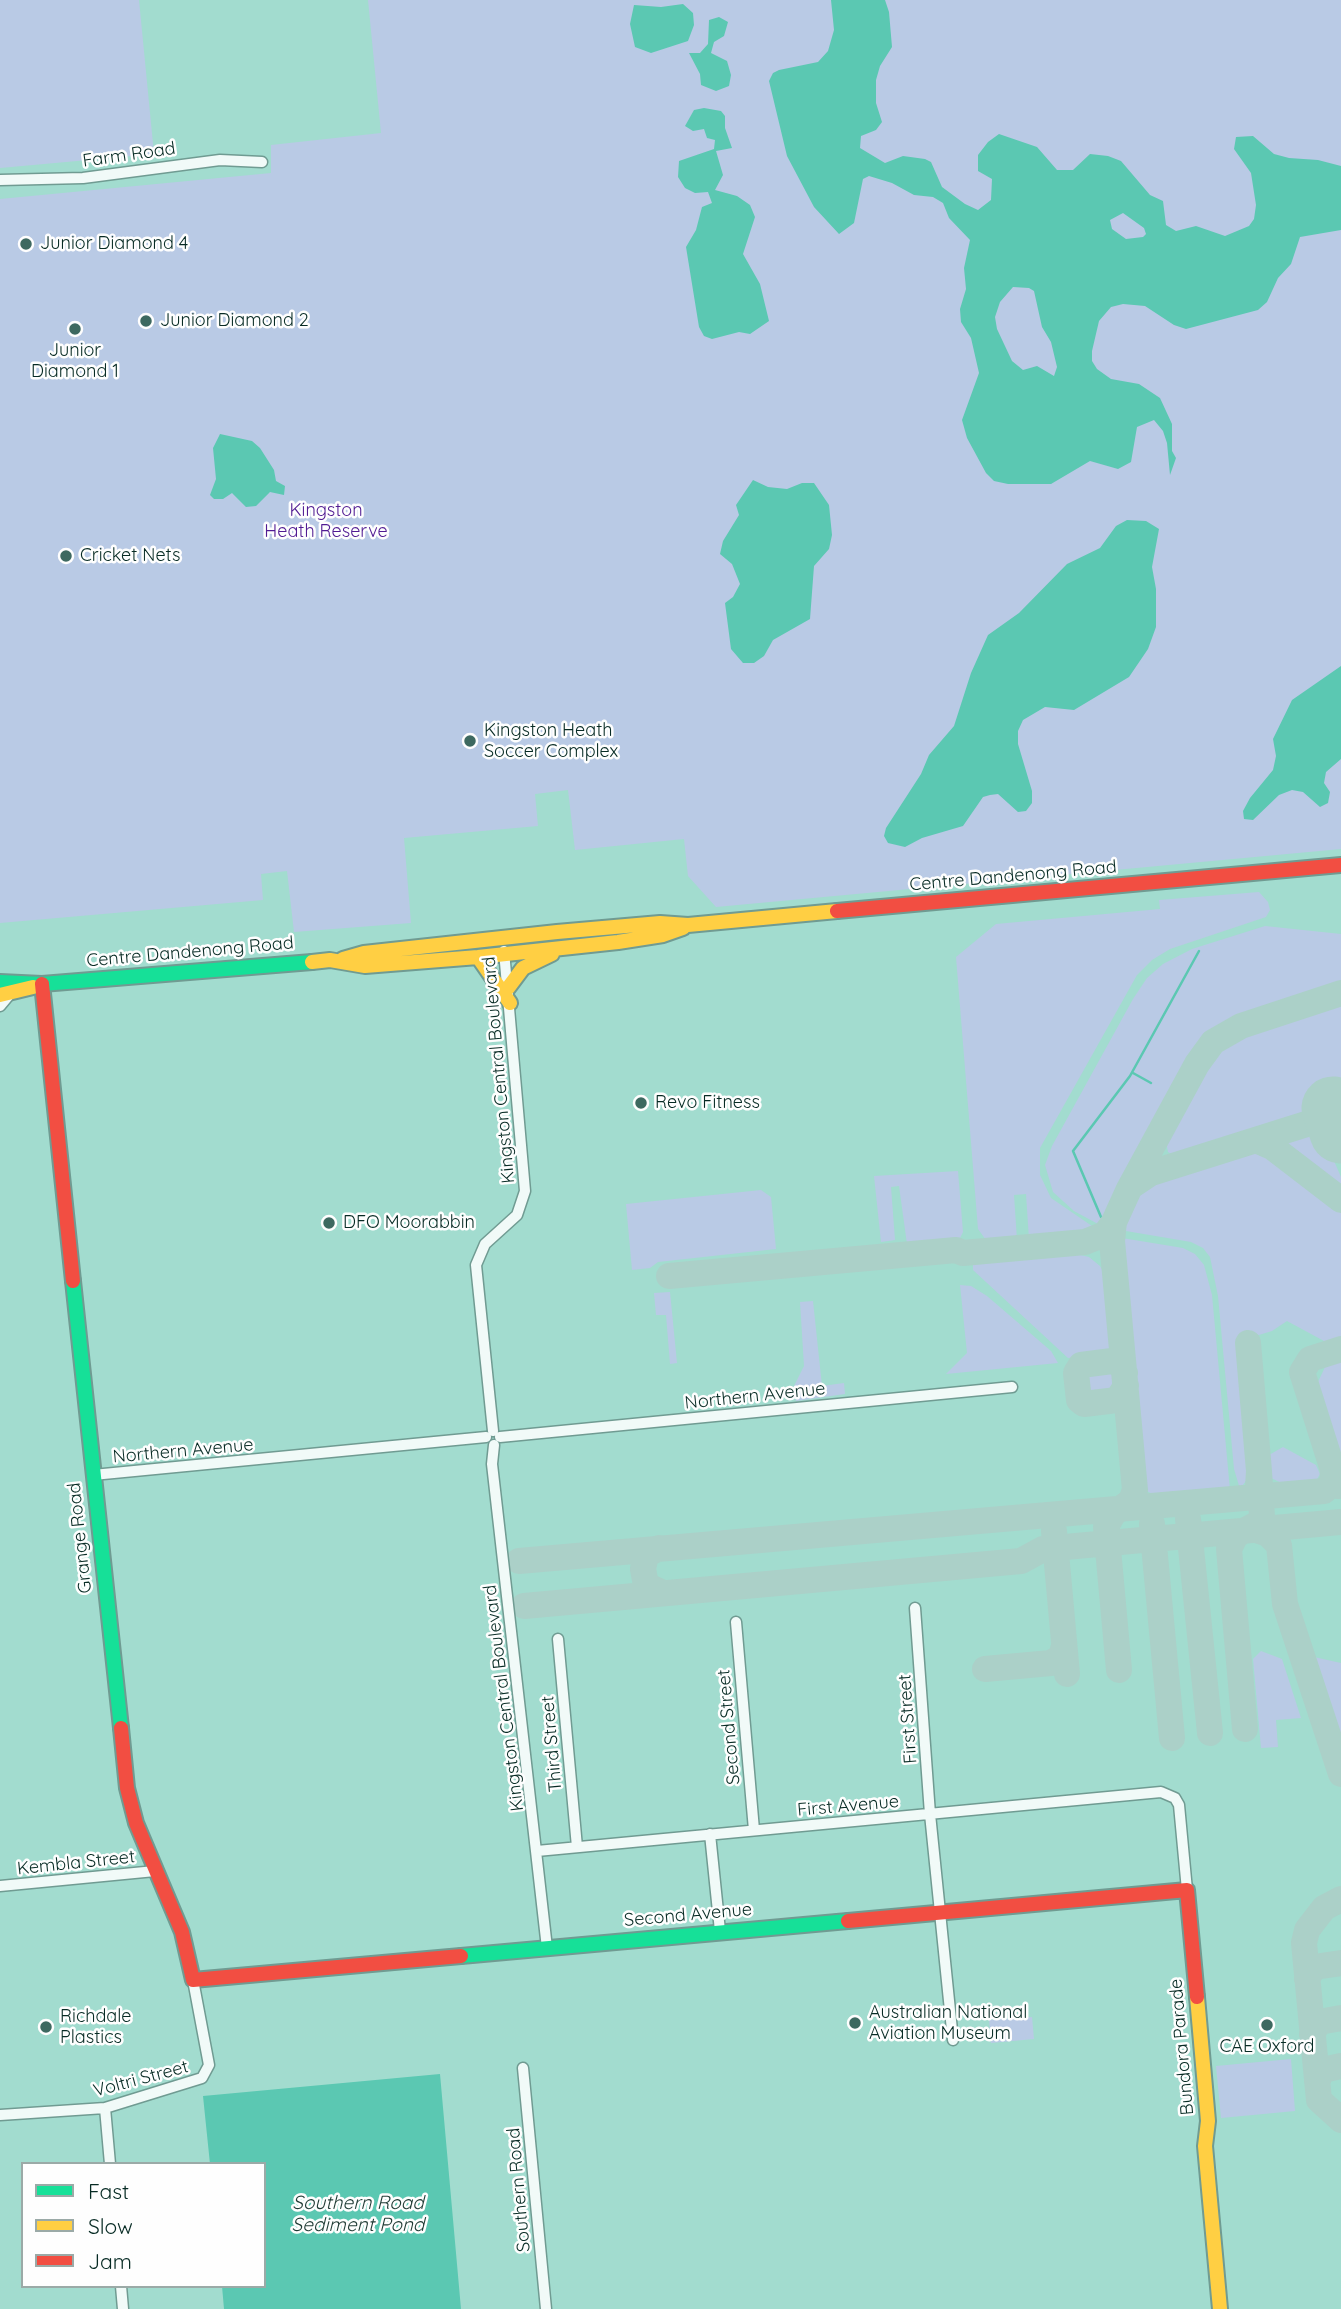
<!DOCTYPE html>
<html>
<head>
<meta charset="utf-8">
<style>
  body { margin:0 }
  #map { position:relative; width:1341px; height:2309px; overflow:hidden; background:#a2dccf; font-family:Quicksand,sans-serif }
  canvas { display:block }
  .legend { position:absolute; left:21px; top:2162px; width:245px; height:126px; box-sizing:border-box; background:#fefefe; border:2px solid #9baaa7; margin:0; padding:9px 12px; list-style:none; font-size:21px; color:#072b24 }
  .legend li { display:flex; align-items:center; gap:14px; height:35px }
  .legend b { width:35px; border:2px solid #9baaa7 }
</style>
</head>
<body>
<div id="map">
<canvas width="1341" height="2309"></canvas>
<ul class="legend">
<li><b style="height:9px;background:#16e098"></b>Fast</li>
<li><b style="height:9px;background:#ffcf43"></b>Slow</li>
<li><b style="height:9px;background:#f24e42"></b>Jam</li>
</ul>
</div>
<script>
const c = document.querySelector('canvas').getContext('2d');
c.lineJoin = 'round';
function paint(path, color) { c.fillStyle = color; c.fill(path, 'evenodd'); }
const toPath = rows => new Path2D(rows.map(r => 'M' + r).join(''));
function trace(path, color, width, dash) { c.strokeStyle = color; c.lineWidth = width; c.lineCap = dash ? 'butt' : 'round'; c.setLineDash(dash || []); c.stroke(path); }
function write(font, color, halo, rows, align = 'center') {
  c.font = font + ' Quicksand,sans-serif'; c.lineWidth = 5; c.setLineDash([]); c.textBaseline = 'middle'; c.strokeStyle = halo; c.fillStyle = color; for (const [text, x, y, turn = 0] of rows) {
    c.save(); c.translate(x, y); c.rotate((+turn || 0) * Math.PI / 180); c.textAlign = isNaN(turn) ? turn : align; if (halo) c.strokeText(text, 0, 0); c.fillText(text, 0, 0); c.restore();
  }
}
paint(toPath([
  [0,0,139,0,154,154,0,168],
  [368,0,1341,0,1341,849,716,907,688,876,684,839,575,850,568,790,535,794,538,826,404,838,411,923,294,932,287,871,261,874,263,900,0,923,0,199,271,173,271,145,381,133],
  [1259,892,1268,902,1270,910,1266,917,1170,949,1152,960,1137,975,1040,1148,1040,1175,1051,1198,1092,1226,1094,1230,1029,1239,1026,1194,1014,1195,1017,1240,986,1240,978,1229,956,957,996,924,1160,909,1159,900],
  [1265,926,1341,934,1341,986,1240,1018,1210,1034,1194,1056,1106,1218,1098,1224,1074,1211,1053,1192,1045,1165,1052,1146,1133,999,1147,978,1163,964,1192,949],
  [1341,1000,1341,1105,1189,1154,1175,1156,1168,1152,1165,1137,1203,1065,1221,1044,1246,1031],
  [1299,1135,1316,1137,1328,1147,1341,1177,1341,1191,1284,1147,1286,1139],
  [1248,1150,1274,1157,1341,1210,1341,1341,1324,1341,1287,1321,1272,1331,1239,1341,1251,1474,1240,1489,1234,1469,1218,1296,1210,1257,1203,1248,1191,1242,1120,1230,1133,1198,1147,1185,1163,1177],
  [958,1171,963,1232,960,1238,907,1244,899,1186,891,1187,895,1240,881,1242,874,1176],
  [761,1190,771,1197,776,1249,658,1262,650,1268,632,1270,626,1204],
  [1122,1238,1183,1248,1195,1254,1204,1265,1212,1295,1230,1490,1156,1496,1145,1490,1140,1464,1120,1240],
  [1068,1252,1089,1257,1100,1266,1106,1277,1114,1342,1111,1353,1068,1358,973,1270,973,1262],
  [960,1285,971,1286,987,1296,1051,1351,1058,1363,946,1374,967,1353],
  [670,1292,677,1363,670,1364,666,1315,656,1315,654,1293],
  [813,1301,822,1386,844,1383,845,1394,796,1401,793,1388,804,1366,800,1302],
  [1341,1358,1341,1465,1317,1384,1326,1365],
  [1107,1369,1117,1377,1114,1391,1091,1396,1088,1371],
  [1283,1447,1316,1465,1320,1474,1316,1481,1288,1486,1271,1478,1269,1455],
  [1261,1651,1282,1659,1301,1718,1276,1720,1278,1747,1261,1748,1253,1659],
  [1314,1657,1341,1663,1341,1739,1315,1664],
  [1032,2017,1034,2039,991,2043,989,2020],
  [1291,2059,1295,2111,1221,2118,1216,2066]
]), '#b9cae5');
paint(toPath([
  [831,0,885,0,889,12,892,47,880,66,876,80,876,103,882,122,876,130,861,136,860,148,885,163,903,156,925,159,931,162,942,187,965,204,978,210,991,200,992,179,978,171,978,155,988,142,999,134,1037,147,1057,170,1073,170,1090,154,1108,156,1121,161,1150,195,1163,201,1166,225,1176,231,1196,226,1225,236,1249,226,1254,219,1256,205,1251,173,1234,149,1236,137,1253,136,1274,154,1289,158,1318,160,1341,166,1341,230,1300,237,1291,264,1278,278,1267,302,1258,310,1186,329,1174,325,1145,306,1123,304,1111,307,1099,321,1092,351,1092,361,1097,369,1111,379,1139,384,1160,398,1172,424,1172,451,1176,458,1170,475,1167,443,1163,431,1154,420,1137,427,1131,462,1118,469,1090,461,1051,484,1008,484,994,481,986,473,967,438,962,420,979,373,971,338,961,322,960,309,966,289,964,268,970,240,949,218,943,203,933,197,914,195,892,183,869,176,863,179,854,223,839,234,814,207,787,156,769,81,773,73,779,70,818,62,828,51,834,30],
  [1123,213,1144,228,1146,234,1143,237,1126,239,1112,229,1110,220],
  [1013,287,1029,288,1034,291,1042,327,1051,342,1057,367,1054,376,1037,366,1023,370,1012,361,997,329,995,317,1000,302],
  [683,4,693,13,694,25,688,41,651,53,635,47,630,24,634,5,661,7],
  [719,17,728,22,724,36,714,42,711,53,727,61,731,75,729,86,716,91,701,85,700,74,689,53,700,53,708,44,709,20],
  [704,108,721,111,725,116,725,128,732,148,716,151,723,175,715,190,737,196,750,205,755,217,743,254,760,284,769,321,750,334,739,332,712,339,704,336,699,327,686,247,696,230,702,207,712,203,708,192,695,193,685,188,678,177,679,161,714,149,715,140,707,138,704,129,693,131,685,126,694,110],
  [220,434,252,441,260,448,274,470,276,481,285,486,284,495,270,492,256,506,246,507,232,493,223,499,214,499,210,495,216,479,213,448],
  [753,480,768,487,787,489,802,483,814,483,829,505,832,535,829,549,814,566,810,619,773,640,764,656,754,663,743,663,731,649,725,603,733,597,740,584,732,564,720,554,723,541,739,515,736,505],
  [1127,520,1146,521,1159,529,1152,567,1156,589,1156,627,1148,649,1129,677,1074,710,1045,707,1023,720,1018,731,1018,744,1032,791,1032,803,1026,811,1018,812,998,794,990,795,983,797,963,826,922,838,905,847,888,843,884,836,886,828,921,774,929,755,954,726,971,673,988,635,1019,613,1067,564,1100,548,1116,526],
  [1341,666,1341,759,1326,772,1324,783,1330,792,1328,803,1320,807,1303,792,1292,790,1279,795,1253,820,1244,819,1243,811,1250,798,1273,770,1276,756,1273,739,1292,700],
  [440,2074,461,2309,224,2309,222,2286,264,2286,264,2164,210,2164,203,2096]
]), '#5bc8b2');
trace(toPath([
  [1133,1073,1151,1083],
  [1101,1217,1073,1151,1130,1076,1199,951]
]), '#5bc8b2', 2.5);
trace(toPath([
  [1256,1140,1272,1147,1341,1200],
  [1130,1187,1151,1173,1335,1115],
  [669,1276,956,1250,963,1253,1085,1242,1105,1234,1114,1222],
  [1248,1343,1259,1471,1258,1487],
  [1125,1373,1120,1364,1112,1361,1081,1365,1076,1373,1079,1400,1084,1404,1117,1400,1126,1386],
  [1338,1486,1302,1372,1310,1359,1341,1349],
  [1188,1519,1210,1733],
  [1152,1524,1172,1738],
  [1256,1530,1268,1534,1279,1545,1285,1604,1341,1774],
  [1054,1531,1067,1674],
  [659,1548,646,1555,643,1569,646,1585,663,1593],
  [519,1561,1324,1491,1332,1483,1333,1471],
  [524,1606,1021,1561,1043,1549,1341,1522],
  [985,1669,1051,1663,1061,1657,1064,1646],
  [1119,1670,1106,1527,1113,1514,1131,1501,1135,1490,1112,1241,1114,1222,1129,1189,1197,1064,1213,1042,1241,1026,1341,993],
  [1245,1729,1229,1549,1236,1535,1257,1524,1262,1517,1259,1471],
  [1341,1899,1324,1908,1307,1930,1304,1943,1319,2100,1341,2120],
  [1307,1979,1314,1967,1341,1963],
  [1312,2034,1319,2022,1341,2018],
  [1317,2081,1323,2070,1341,2066]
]), '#abd0c8', 26);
trace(toPath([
  [1333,1108,1341,1132]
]), '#abd0c8', 63);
const street = toPath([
  [0,180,83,178,220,160,262,162],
  [0,1006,10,994],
  [493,1431,476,1265,485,1244,517,1215,525,1191,504,951],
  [500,1437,1012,1387],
  [494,1445,492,1464,547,1948],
  [93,1475,486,1437],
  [915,1608,930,1814,953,2040],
  [736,1622,754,1830],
  [558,1639,577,1847],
  [710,1834,720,1931],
  [537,1851,1161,1792,1175,1798,1179,1805,1187,1890],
  [0,1886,155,1871],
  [523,2068,546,2309],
  [105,2108,110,2164],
  [0,2115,105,2108,202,2078,209,2065,193,1980],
  [121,2286,123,2309]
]);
const fast = toPath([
  [0,982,42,984,312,962],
  [73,1281,121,1728],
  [461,1956,848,1921]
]);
const slow = toPath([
  [478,957,510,1003],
  [343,959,364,953,557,932,660,923,688,925,837,911],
  [312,962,330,960,365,966,478,957,618,942,663,935,683,928],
  [508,988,523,968,552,954],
  [0,995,33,987],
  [1197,1997,1208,2121,1205,2146,1220,2309]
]);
const jam = toPath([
  [837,911,1341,865],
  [42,984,73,1281],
  [121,1728,127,1788,136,1823,182,1932,193,1980,461,1956],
  [848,1921,1187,1890,1197,1997]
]);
trace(street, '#709b92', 13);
trace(fast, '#709b92', 18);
trace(slow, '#709b92', 18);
trace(jam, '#709b92', 18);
trace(street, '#f1faf8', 10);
trace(fast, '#16e098', 14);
trace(slow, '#ffcf43', 14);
trace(jam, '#f24e42', 14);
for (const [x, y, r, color] of [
  [26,244,7,"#3d6960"],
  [146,321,7,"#3d6960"],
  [75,329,7,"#3d6960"],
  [66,556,7,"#3d6960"],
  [470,741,7,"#3d6960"],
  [641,1103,7,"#3d6960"],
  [329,1223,7,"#3d6960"],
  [855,2023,7,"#3d6960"],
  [1267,2025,7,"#3d6960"],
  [46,2027,7,"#3d6960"]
]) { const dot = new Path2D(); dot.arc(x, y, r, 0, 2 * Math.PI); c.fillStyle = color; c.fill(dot); trace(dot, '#fefefe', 2.5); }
write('18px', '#072b24', '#fefefe', [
  ["Farm Road",129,155,-8],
  ["Centre Dandenong Road",1013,876,-5],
  ["Centre Dandenong Road",190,952,-5],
  ["Kingston Central Boulevard",499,1070,-95],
  ["Northern Avenue",755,1396,-6],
  ["Northern Avenue",183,1451,-5],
  ["Grange Road",80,1538,-96],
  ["Kingston Central Boulevard",504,1698,-97],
  ["First Street",908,1719,-94],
  ["Second Street",729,1727,-95],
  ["Third Street",552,1744,-95],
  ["First Avenue",848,1806,-5],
  ["Kembla Street",76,1863,-6],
  ["Second Avenue",688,1915,-5],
  ["Bundora Parade",1182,2047,-95],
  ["Voltri Street",141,2079,-15],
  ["Southern Road",519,2190,-95]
]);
write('18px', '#072b24', '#fefefe', [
  ["Junior Diamond 4",40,244],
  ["Junior Diamond 2",160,321],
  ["Junior",75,351,"center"],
  ["Diamond 1",75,372,"center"],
  ["Cricket Nets",80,556],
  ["Kingston Heath",484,731],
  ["Soccer Complex",484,752],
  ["Revo Fitness",655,1103],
  ["DFO Moorabbin",343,1223],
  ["Australian National",869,2013],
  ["Aviation Museum",869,2034],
  ["Richdale",60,2017],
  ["Plastics",60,2038],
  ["CAE Oxford",1267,2047,"center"]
], 'left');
write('18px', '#511b92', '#fefefe', [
  ["Kingston",326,511],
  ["Heath Reserve",326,532]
]);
write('italic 19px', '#1e3a33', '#fefefe', [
  ["Southern Road",358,2203],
  ["Sediment Pond",358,2225]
]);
</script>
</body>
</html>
